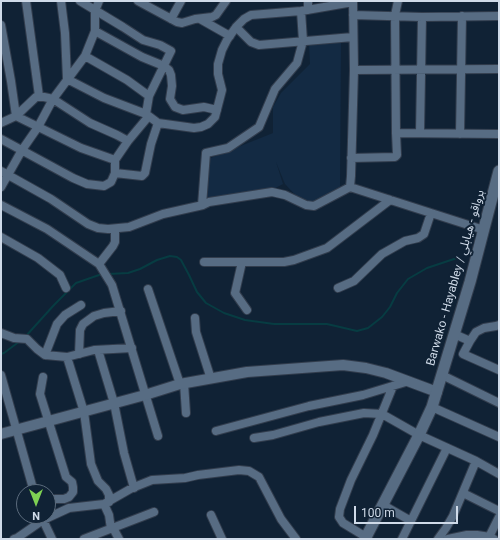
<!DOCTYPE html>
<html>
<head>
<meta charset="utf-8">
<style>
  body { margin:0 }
  #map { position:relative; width:500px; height:540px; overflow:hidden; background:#102235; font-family:Roboto,sans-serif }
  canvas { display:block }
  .frame { position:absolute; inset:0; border:2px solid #cfdae8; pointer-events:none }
  .north { position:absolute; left:16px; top:484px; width:40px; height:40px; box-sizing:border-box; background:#102235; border:1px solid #5c6c7d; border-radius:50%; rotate:180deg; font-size:11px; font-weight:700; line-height:16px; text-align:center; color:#cfdae8 }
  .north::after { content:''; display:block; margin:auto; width:14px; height:18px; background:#7ed153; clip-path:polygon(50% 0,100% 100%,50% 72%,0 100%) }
  .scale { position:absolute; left:354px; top:506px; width:104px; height:18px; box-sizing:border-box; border:2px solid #cfdae8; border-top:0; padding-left:5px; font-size:12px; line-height:14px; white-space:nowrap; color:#cfdae8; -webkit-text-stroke:3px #102235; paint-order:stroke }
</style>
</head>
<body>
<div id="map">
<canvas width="500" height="540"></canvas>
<div class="frame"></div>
<div class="north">N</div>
<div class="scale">100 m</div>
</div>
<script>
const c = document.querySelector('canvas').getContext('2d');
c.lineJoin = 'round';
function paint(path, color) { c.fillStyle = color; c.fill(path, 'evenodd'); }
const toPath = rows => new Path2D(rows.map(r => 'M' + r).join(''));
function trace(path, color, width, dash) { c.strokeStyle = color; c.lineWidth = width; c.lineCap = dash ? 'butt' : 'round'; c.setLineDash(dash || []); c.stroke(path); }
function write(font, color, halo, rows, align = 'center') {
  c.font = font + ' Roboto,"Noto Sans Arabic",sans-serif'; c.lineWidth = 4; c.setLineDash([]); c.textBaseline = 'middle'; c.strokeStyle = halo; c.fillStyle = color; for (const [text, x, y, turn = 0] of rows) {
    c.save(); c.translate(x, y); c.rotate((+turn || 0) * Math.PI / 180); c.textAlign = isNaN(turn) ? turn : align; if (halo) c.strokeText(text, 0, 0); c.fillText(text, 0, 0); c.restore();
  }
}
paint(toPath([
  [309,43,341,43,340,188,313,202,300,200,285,184,276,162,283,184,268,192,207,202,208,159,273,133,273,107,281,93,310,64]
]), '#132a43');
trace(toPath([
  [108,274,128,273,140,269,157,260,170,256,177,257,181,260,189,275,197,292,206,303,224,313,245,320,274,324,327,324,357,331,368,328,382,317,390,307,397,293,408,279,427,268,457,258],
  [25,337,54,305,76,283,102,274],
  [1,354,4,353,20,341]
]), '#073c42', 2);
const minor = toPath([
  [26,1,39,96],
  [61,1,65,33,67,79,104,98,146,114,158,123,194,128,201,127,208,124,215,117,221,94,222,90,218,74,218,64,222,50,227,40,236,27,244,19,251,15,301,11,353,2],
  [80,1,123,27,143,40,160,45,171,51,149,96],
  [138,1,177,22,182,23,195,19,212,17,216,15,226,1],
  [308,1,308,10],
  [353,1,354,70,351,176,350,187,484,230],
  [398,1,395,15,396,133,499,134],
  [353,15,422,17,499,16],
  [171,19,181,1],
  [200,19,230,36],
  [1,25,11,81,16,116,81,148,115,160],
  [236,27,251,42,259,45,353,37],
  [95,31,142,57,164,66,169,70,171,75,172,86,170,99,175,107,183,110,204,107,217,110],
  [85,56,127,80,149,96,146,114],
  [354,70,499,69],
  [1,123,16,116,36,97,44,97,53,99,90,123,117,135,128,141],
  [420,133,422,17],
  [460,134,462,16],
  [1,139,73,178,87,184,104,186,111,182,115,173,115,160,128,141,148,117],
  [351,158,395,157,397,155,396,133],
  [1,171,51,199,88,224,98,228,108,229,129,227,163,214,203,205,209,202,272,192,285,195,306,205,314,206,350,187],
  [115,173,142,176,145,173,151,144,158,123],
  [1,187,22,150,38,127,53,99,85,56,95,31,95,11,99,1],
  [1,205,47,229,99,264,112,285,158,436],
  [202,205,206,153,228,148,259,127,275,89,297,63,303,41,301,11],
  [1,237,38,258,60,275,66,288],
  [204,262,284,262,294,260,327,248,390,200],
  [242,262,235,293,247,310],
  [99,264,113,246,115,242,115,229],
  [338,288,354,281,382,254,405,241,418,238,424,234,431,213],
  [148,289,180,384],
  [195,318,196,332,211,379],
  [1,333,14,338,27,339,37,349,45,355,67,357,84,412,91,464,98,481,106,489,109,495,109,502],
  [454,334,470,341,476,332,484,328,496,326,499,325],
  [470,341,463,354,499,370],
  [98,350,114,403,124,453,134,488],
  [79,354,80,330,83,324,94,316,104,313,121,311],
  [45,355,57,324,65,315,81,305],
  [67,357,94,350,132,348],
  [1,375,34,492],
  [442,375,499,403],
  [43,377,40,394,66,477,72,482,73,487,73,492,69,497,64,499,55,499,48,502],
  [184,383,186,413],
  [432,407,499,437],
  [216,431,309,406,363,395,409,381],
  [254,438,273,435,319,422,364,413,382,414,419,435,476,461,499,474],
  [463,493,499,511],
  [23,501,24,501],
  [104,504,109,515,111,529],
  [383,505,411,521],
  [211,515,222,539],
  [43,520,52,539],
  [113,528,119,539],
  [366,537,343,523,339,517,340,509,351,480,373,435,393,386],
  [14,539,17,538,43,520,69,508,104,504,132,488,152,480,185,478,198,475,239,470,249,471,259,477,281,519,296,539],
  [84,539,154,512],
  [402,539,447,448],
  [438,539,446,528,453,516,476,461],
  [448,539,467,535,477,535,490,537,494,539],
  [488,539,499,517]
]);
const tertiary = toPath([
  [1,434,145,395,180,384,247,372,343,365,366,368,386,373,437,392]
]);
const secondary = toPath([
  [365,539,419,435,432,407,470,282,499,171]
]);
trace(minor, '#323d4d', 10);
trace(tertiary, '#323d4d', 12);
trace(secondary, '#323d4d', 13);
trace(minor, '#576c83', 8);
trace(tertiary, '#576c83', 10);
trace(secondary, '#576c83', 11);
write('12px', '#cfdae8', '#102235', [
  ["Barwako - Hayabley / برواقو - هيابلي",456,278,-74]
]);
</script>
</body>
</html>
